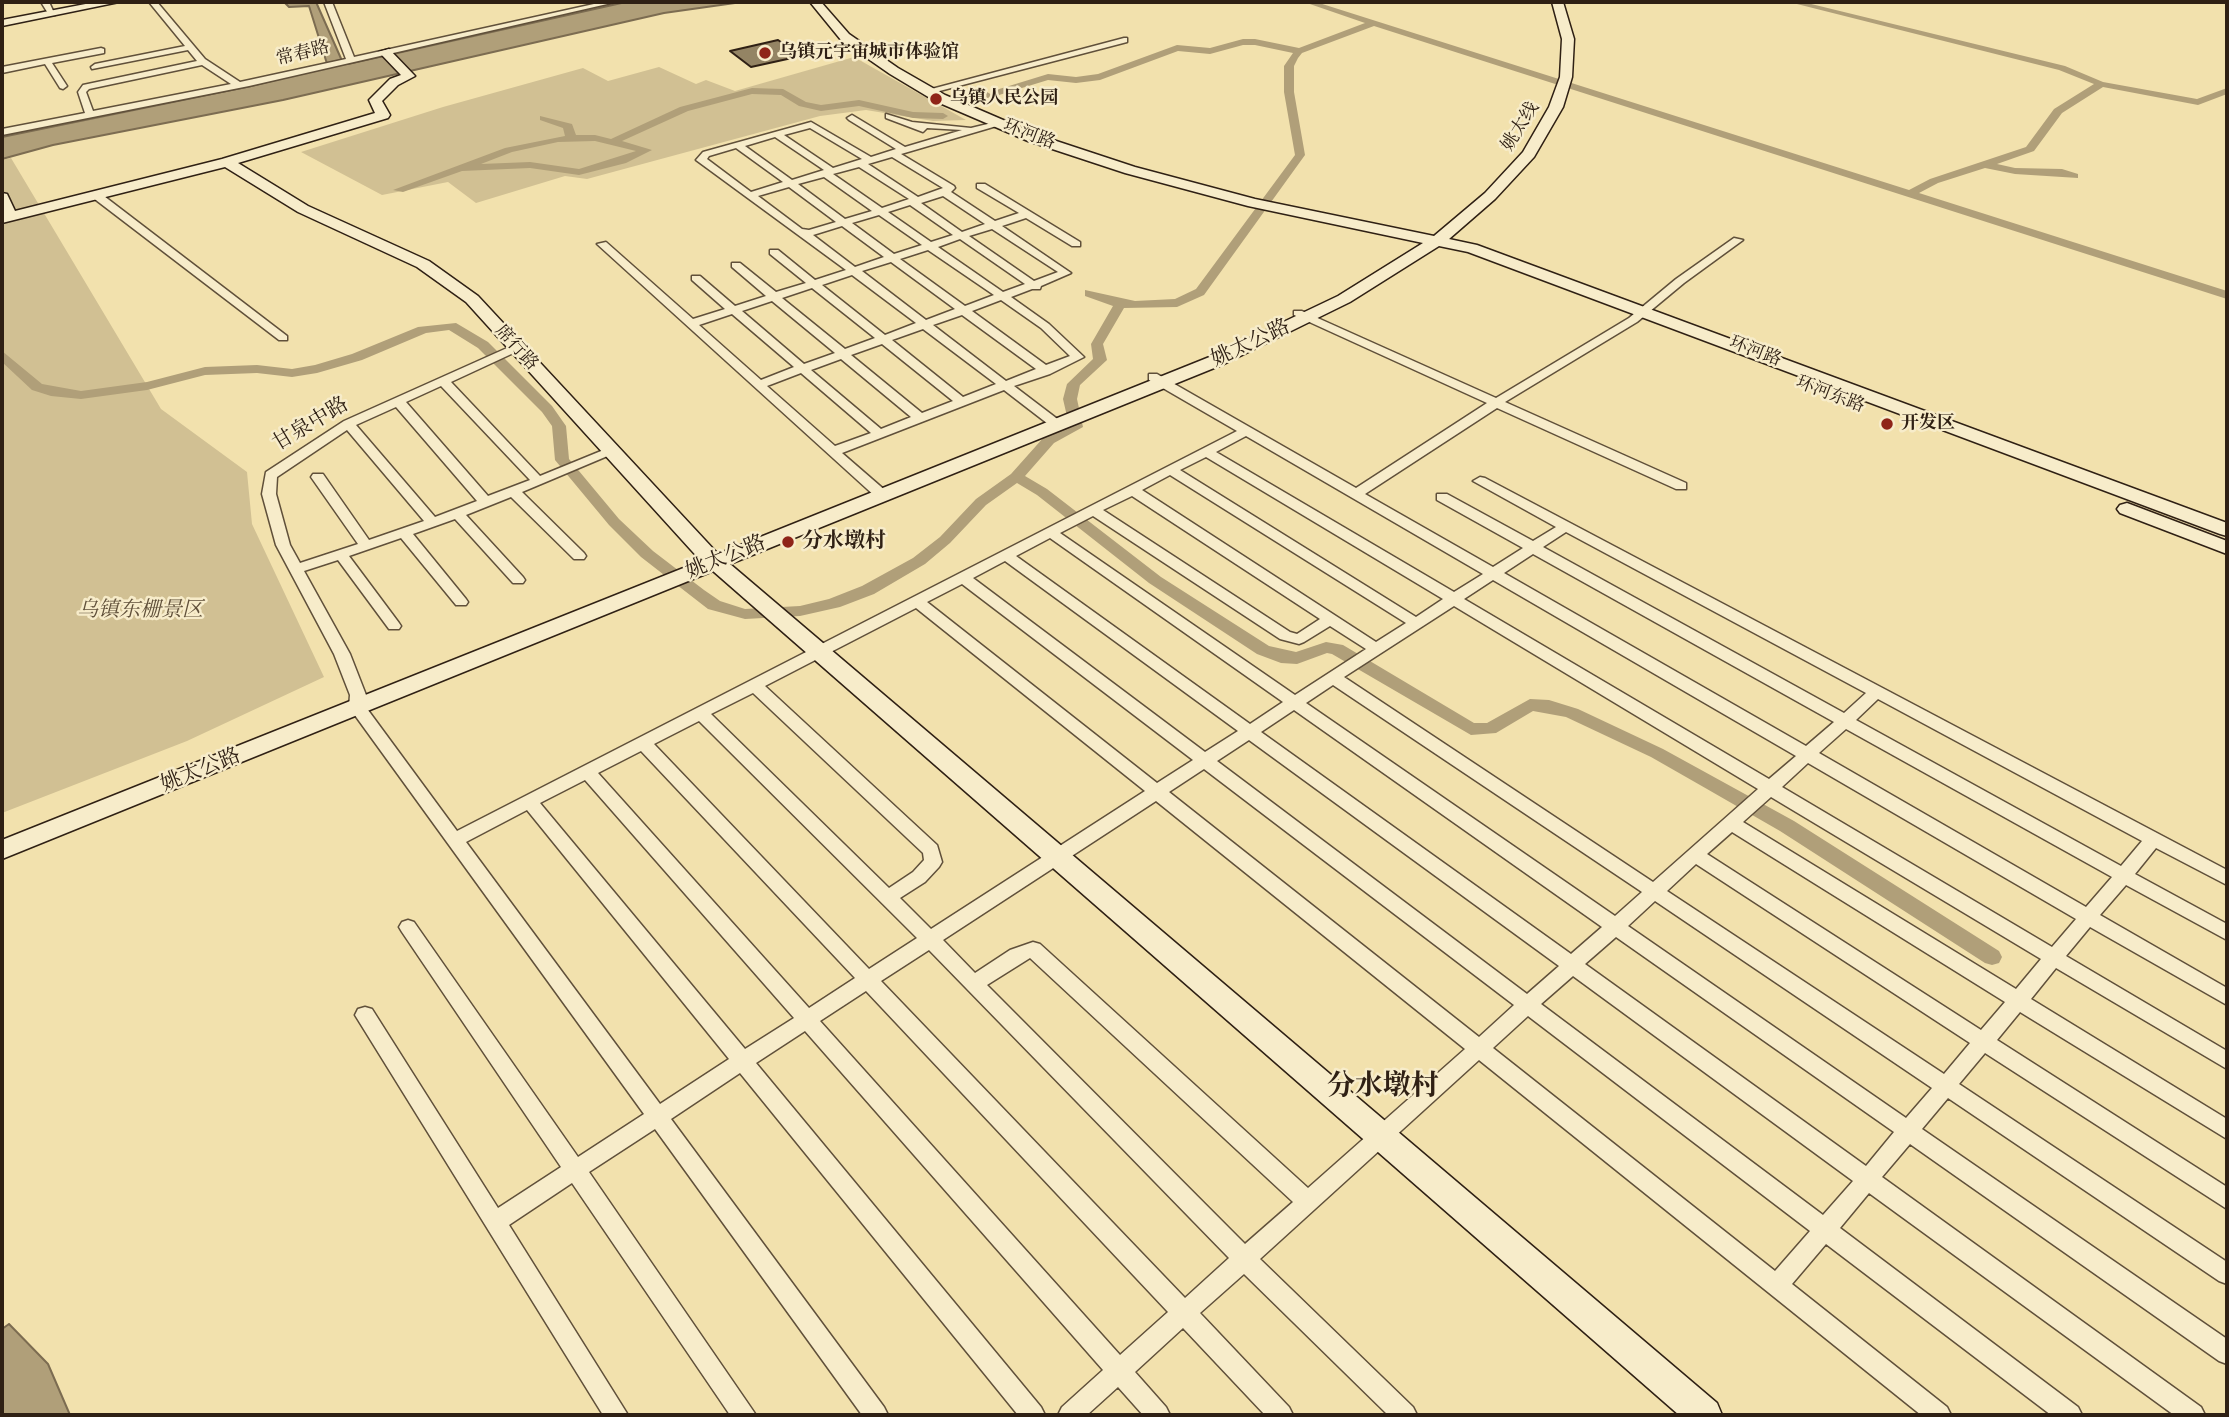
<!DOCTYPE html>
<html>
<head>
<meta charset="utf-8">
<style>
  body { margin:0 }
  #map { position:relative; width:2229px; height:1417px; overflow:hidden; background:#f2e1ad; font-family:Cardo,serif }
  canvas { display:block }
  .frame { position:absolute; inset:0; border:4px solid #2f2014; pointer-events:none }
</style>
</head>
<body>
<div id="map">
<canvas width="2229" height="1417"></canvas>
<div class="frame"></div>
</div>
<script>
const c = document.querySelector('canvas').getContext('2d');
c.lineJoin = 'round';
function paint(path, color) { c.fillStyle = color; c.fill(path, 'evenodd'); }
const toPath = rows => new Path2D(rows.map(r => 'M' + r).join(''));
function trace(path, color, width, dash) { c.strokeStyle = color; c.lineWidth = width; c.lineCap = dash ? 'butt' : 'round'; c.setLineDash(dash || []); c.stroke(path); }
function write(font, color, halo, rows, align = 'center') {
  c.font = font + ' Cardo,"Noto Serif SC",serif'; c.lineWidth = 5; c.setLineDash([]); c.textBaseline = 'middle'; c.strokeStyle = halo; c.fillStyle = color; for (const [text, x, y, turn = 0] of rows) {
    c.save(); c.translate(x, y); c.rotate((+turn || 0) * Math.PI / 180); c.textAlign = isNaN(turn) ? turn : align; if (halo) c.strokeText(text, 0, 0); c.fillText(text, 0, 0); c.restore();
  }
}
paint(toPath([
  [854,57,966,120,933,121,866,110,820,116,587,179,565,176,476,203,448,182,382,195,301,152,443,107,583,68,608,81,659,67,696,84,706,80,735,91],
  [11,158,161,409,247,472,252,524,324,677,187,741,2,813,2,160]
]), '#d1c093');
const water = toPath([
  [284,2,316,2,343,63,348,64,626,2,742,2,664,13,283,100,53,145,2,159,2,137,251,86,328,67,309,6,289,7,284,2],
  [9,1324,48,1364,70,1415,2,1415,2,1329,9,1324]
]);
paint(water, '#b09f79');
trace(water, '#7c6c51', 2);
paint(toPath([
  [1304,2,1316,2,1909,190,1930,179,2026,147,2054,109,2094,84,2059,70,1789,2,1803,2,2065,66,2103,82,2197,99,2227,88,2227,94,2198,105,2103,87,2062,113,2034,151,1997,164,2015,168,2062,169,2078,174,2078,178,2015,174,1985,168,1938,183,1919,193,2227,291,2227,299,1374,26,1302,53,1298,58,1294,66,1294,92,1305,155,1204,295,1177,307,1124,308,1103,344,1107,360,1080,385,1077,399,1083,427,1054,443,1025,476,1047,489,1161,577,1269,646,1296,652,1326,642,1343,645,1474,723,1487,723,1530,699,1549,700,1578,709,1663,749,1794,821,1999,951,2002,957,1999,963,1992,965,1985,963,1780,831,1707,789,1651,757,1566,717,1533,711,1496,733,1471,735,1332,654,1327,653,1297,664,1281,663,1257,654,1149,583,1037,495,1017,483,986,505,950,543,925,564,874,594,840,607,800,616,745,619,708,609,641,557,609,525,555,460,552,426,542,412,478,348,449,330,426,333,362,360,317,373,292,377,257,373,205,375,147,390,81,399,51,396,32,390,2,362,2,351,42,384,81,391,147,382,205,367,257,365,292,369,315,365,352,354,418,327,456,323,488,342,552,406,566,426,569,459,619,519,653,551,704,590,720,601,745,609,800,606,829,599,862,586,913,558,940,537,976,499,1011,474,1044,437,1069,425,1063,399,1067,384,1093,359,1091,344,1113,306,1085,296,1085,290,1135,301,1175,299,1196,289,1295,155,1284,92,1284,66,1293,53,1255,45,1243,45,1210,54,1178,51,1100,80,1076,83,1048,80,999,95,996,94,996,90,1048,74,1076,77,1098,74,1177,45,1210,48,1243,39,1255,39,1299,48,1365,23,1304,2],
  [752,88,783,89,806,102,821,105,859,100,913,112,943,113,948,116,943,119,913,118,859,106,821,111,799,106,781,95,752,94,688,111,622,141,652,150,626,163,579,175,530,168,462,171,403,192,393,190,505,148,565,136,563,128,540,120,540,116,572,124,576,135,595,135,611,139,680,107,752,88],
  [595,141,636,151,579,169,530,162,481,164,512,152,558,142,595,141],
  [987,92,992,95,990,97,975,103,970,100,987,92]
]), '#b09f79');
const building = toPath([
  [778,40,801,56,751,67,730,51,778,40]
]);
paint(building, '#948464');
trace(building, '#2f2014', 2);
const street = toPath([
  [41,2,49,2,55,15,49,15,41,2],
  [149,2,157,2,205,59,240,82,346,59,324,2,332,2,354,57,603,2,616,2,249,86,2,135,2,129,85,113,78,92,83,85,197,61,188,50,92,69,91,67,95,64,185,46,149,2],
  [202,65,231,84,93,111,86,92,89,89,202,65],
  [1124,38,1127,38,1127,42,928,94,924,91,1124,38],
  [101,48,104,49,104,53,52,63,67,86,63,89,60,88,45,64,2,73,2,67,101,48],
  [886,114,912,122,971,128,1000,121,1000,125,901,154,954,186,955,188,951,192,995,221,1019,213,977,188,977,184,985,184,1080,242,1080,246,1072,246,1026,218,1002,226,1071,273,1041,286,1040,289,1032,289,1011,297,1049,324,1084,357,1050,374,1014,386,1060,421,1060,427,1052,427,1004,390,842,453,887,492,889,495,882,499,877,498,597,244,606,242,693,319,725,309,692,280,692,276,700,276,735,306,766,296,732,267,732,263,740,263,776,292,806,283,770,254,770,250,778,250,815,280,846,270,696,160,703,152,811,122,871,157,896,149,849,120,847,118,852,115,905,147,962,130,927,128,923,132,886,118,886,114],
  [810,128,862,159,833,168,784,135,810,128],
  [775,137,824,170,792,180,745,146,775,137],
  [736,148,783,182,751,192,707,159,709,156,736,148],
  [892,157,943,188,918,197,868,164,892,157],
  [859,167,909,199,882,208,833,174,859,167],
  [824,177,872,211,845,219,798,184,824,177],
  [789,187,836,222,809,230,802,229,758,196,789,187],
  [943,196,985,224,962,232,921,203,943,196],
  [910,205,953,235,931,242,888,212,910,205],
  [879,215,922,245,894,254,852,223,879,215],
  [842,226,884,257,855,267,813,235,842,226],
  [992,229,1058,272,1034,281,969,236,992,229],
  [960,239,1025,284,1003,292,938,247,960,239],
  [928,250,994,295,965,306,900,259,928,250],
  [891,262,955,309,926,320,862,271,891,262],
  [852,275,916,323,885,335,822,285,852,275],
  [812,288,875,338,845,349,782,298,812,288],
  [1001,300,1041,328,1070,356,1046,365,972,311,1001,300],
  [772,301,835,353,804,364,742,311,772,301],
  [732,314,794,367,761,380,699,325,732,314],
  [962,315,1036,369,1006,381,933,325,962,315],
  [923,329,996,384,963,397,892,340,923,329],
  [882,344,953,401,922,413,851,355,882,344],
  [841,359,911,417,881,429,811,370,841,359],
  [801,373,871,433,835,446,767,386,801,373],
  [92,193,100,193,287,336,287,340,279,340,92,197,92,193],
  [1734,238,1743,240,1684,283,1637,322,1505,402,1686,483,1686,489,1676,489,1497,408,1365,494,1493,567,1523,548,1437,500,1437,494,1447,494,1533,541,1556,527,1473,481,1480,477,1485,478,2227,870,2227,885,2156,848,2135,874,2227,924,2227,940,2126,885,2100,915,2227,988,2227,1005,2090,927,2066,956,2227,1051,2227,1069,2056,968,2031,999,2227,1119,2227,1139,2020,1012,1997,1040,2227,1187,2227,1209,1985,1053,1959,1084,2227,1262,2227,1284,2219,1281,1948,1098,1922,1129,2227,1339,2227,1364,2219,1361,1910,1144,1882,1177,2201,1407,2205,1415,2174,1415,1869,1193,1840,1228,2078,1407,2082,1415,2051,1415,1826,1244,1792,1284,1947,1407,1951,1415,1921,1415,1479,1060,1260,1259,1413,1407,1417,1415,1388,1415,1244,1274,1200,1313,1289,1407,1293,1415,1265,1415,1183,1328,1135,1372,1166,1407,1170,1415,1143,1415,1118,1387,1087,1415,1058,1415,1062,1407,1103,1370,805,1031,756,1063,1041,1407,1045,1415,1018,1415,740,1073,671,1119,884,1407,888,1415,862,1415,655,1129,589,1172,756,1415,730,1415,572,1183,509,1225,628,1415,603,1415,355,1015,358,1009,365,1007,372,1009,498,1208,561,1167,402,932,399,927,402,922,408,920,414,922,578,1157,644,1114,349,707,350,695,334,654,276,545,262,494,266,472,344,421,516,344,522,348,520,350,451,382,540,476,606,449,611,448,617,452,522,492,584,553,586,556,584,559,574,559,511,497,466,515,523,577,525,580,523,583,513,583,455,519,413,534,466,599,468,602,466,605,456,605,401,538,349,556,399,623,401,626,399,629,389,629,338,560,304,571,350,654,366,695,365,706,457,831,1237,431,1149,380,1149,374,1157,374,1356,488,1487,403,1294,315,1294,311,1302,311,1496,398,1629,318,1676,279,1734,238],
  [441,386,530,480,488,496,406,402,441,386],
  [396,407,477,501,435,517,356,425,396,407],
  [347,430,424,521,369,540,323,474,313,474,311,477,358,544,300,563,290,545,276,494,277,477,347,430],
  [1246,436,1483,574,1454,592,1216,452,1246,436],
  [1206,457,1443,599,1416,617,1180,470,1206,457],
  [1170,475,1406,623,1376,642,1142,490,1170,475],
  [1132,496,1320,619,1297,634,1290,632,1103,510,1132,496],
  [1093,516,1280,639,1299,644,1304,642,1330,626,1366,649,1295,695,1060,533,1093,516],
  [1566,532,1866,693,1844,713,1543,547,1566,532],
  [1050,538,1283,702,1250,724,1016,556,1050,538],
  [1533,554,1834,722,1806,746,1504,573,1533,554],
  [1005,561,1238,731,1205,752,973,578,1005,561],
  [1493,580,1796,756,1769,779,1464,599,1493,580],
  [962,584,1193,760,1157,783,927,602,962,584],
  [1454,606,1758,789,1653,882,1344,677,1454,606],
  [916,608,1145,791,931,929,900,898,925,882,939,867,942,862,937,845,765,686,916,608],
  [1333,685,1642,892,1615,916,1306,703,1333,685],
  [753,693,923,853,924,860,913,872,889,888,711,714,753,693],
  [1878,699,2142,841,2121,866,1856,720,1878,699],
  [1294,710,1602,927,1571,954,1261,732,1294,710],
  [699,721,917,938,869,969,654,744,699,721],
  [1846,729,2112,877,2086,907,1819,753,1846,729],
  [1249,740,1559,966,1527,994,1217,761,1249,740],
  [641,751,855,978,809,1008,598,773,641,751],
  [1808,763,2076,919,2052,947,1782,787,1808,763],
  [1204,769,1514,1005,1479,1037,1169,792,1204,769],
  [585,780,794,1018,745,1049,540,803,585,780],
  [1771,797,2041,959,2016,989,1743,822,1771,797],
  [1156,801,1465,1049,1308,1188,1040,944,1033,942,1010,950,975,973,943,940,1156,801],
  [527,810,729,1059,660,1104,466,842,527,810],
  [1732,832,2005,1002,1981,1030,1707,854,1732,832],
  [1696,864,1970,1043,1944,1074,1667,891,1696,864],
  [1655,901,1932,1088,1906,1118,1628,926,1655,901],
  [1616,937,1894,1132,1866,1166,1585,964,1616,937],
  [929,950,1229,1258,1185,1298,881,981,929,950],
  [1030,958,1293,1202,1245,1244,987,985,1030,958],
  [1573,976,1853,1181,1823,1215,1541,1004,1573,976],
  [866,991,1168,1312,1120,1355,820,1021,866,991],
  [1528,1016,1810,1231,1775,1271,1493,1048,1528,1016]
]);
const secondary = toPath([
  [96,2,119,2,2,26,2,20,96,2],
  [810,2,821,2,849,34,898,68,945,95,1038,135,1135,167,1255,199,1434,236,1485,193,1523,152,1549,107,1560,77,1562,39,1552,2,1563,2,1574,39,1572,77,1563,107,1534,157,1495,199,1449,239,1477,245,2227,523,2227,536,2220,534,1468,252,1439,246,1350,302,1224,364,730,564,1717,1403,1722,1415,1679,1415,713,571,2,859,2,840,701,561,466,302,417,267,298,212,225,167,2,223,2,193,7,194,15,211,222,159,375,113,369,100,390,79,401,75,379,52,389,49,415,76,398,85,382,101,390,115,388,118,238,163,308,206,429,261,478,296,718,554,1212,356,1338,296,1423,243,1248,206,1125,173,1028,141,935,101,890,74,841,40,810,2],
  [2127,503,2227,541,2227,554,2120,513,2117,509,2120,505,2127,503]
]);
trace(street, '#60503a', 3);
trace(secondary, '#2f2014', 3);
paint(street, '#f7ecca');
paint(secondary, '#f7ecca');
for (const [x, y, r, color] of [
  [765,53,7,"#8f2418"],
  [936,99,7,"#8f2418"],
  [1887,424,7,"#8f2418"],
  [788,542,7,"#8f2418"]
]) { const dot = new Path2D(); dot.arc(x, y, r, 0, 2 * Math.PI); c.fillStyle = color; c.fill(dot); trace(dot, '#f7ecca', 2.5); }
write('bold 18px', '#2f2014', '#f7ecca', [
  ["乌镇元宇宙城市体验馆",779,53],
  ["乌镇人民公园",950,99],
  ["开发区",1901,424]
], 'left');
write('18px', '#2f2014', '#f7ecca', [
  ["常春路",303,54,-14],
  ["姚太线",1521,127,-58],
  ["环河路",1029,135,21],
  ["席行路",516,348,48],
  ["环河路",1755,352,21],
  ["环河东路",1830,395,21]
]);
write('21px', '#2f2014', '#f7ecca', [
  ["姚太公路",1251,344,-25],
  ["甘泉中路",311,425,-31],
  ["姚太公路",726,558,-22],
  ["姚太公路",201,771,-22]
]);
write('bold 21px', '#2f2014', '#f7ecca', [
  ["分水墩村",802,542]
], 'left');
write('italic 21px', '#60503a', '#f7ecca', [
  ["乌镇东栅景区",140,611]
]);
write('bold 28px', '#2f2014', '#f7ecca', [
  ["分水墩村",1383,1088]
]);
</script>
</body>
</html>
